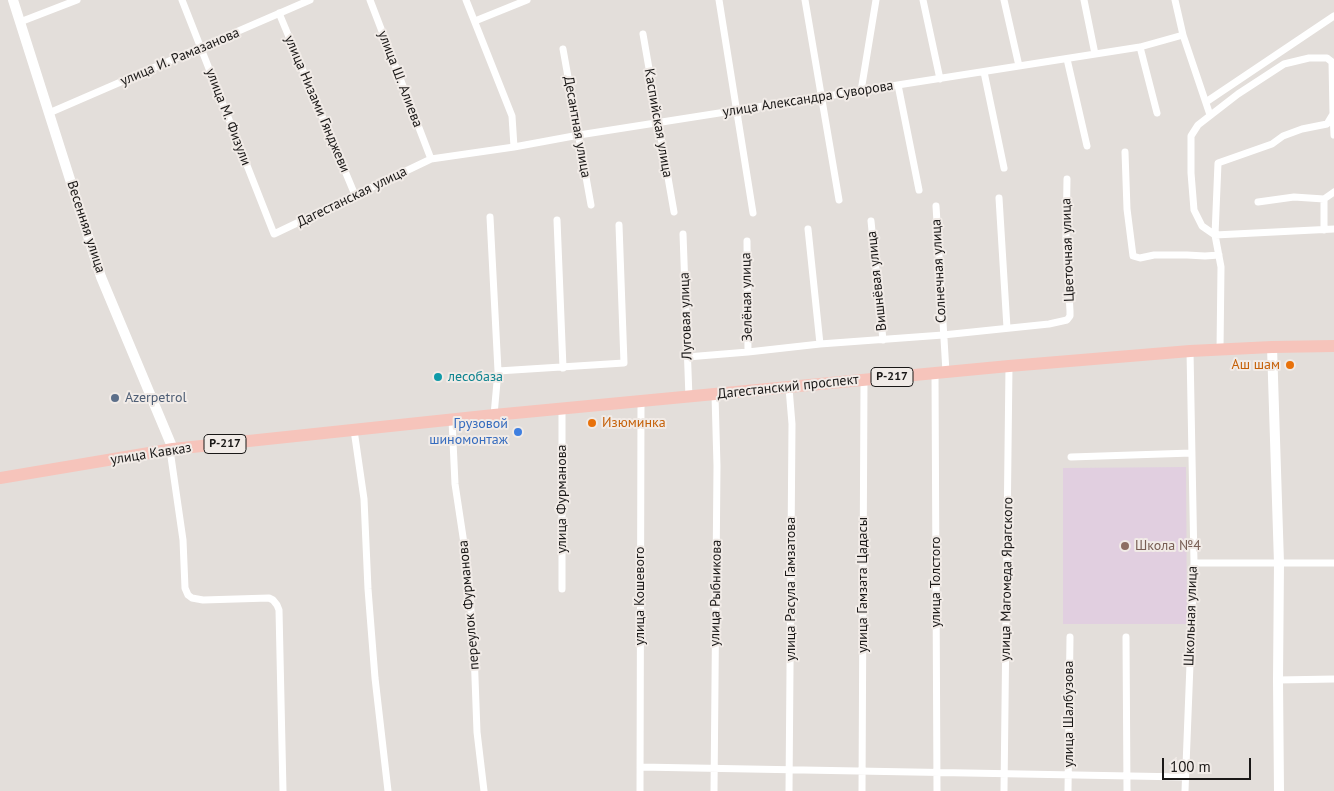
<!DOCTYPE html>
<html>
<head>
<meta charset="utf-8">
<style>
  body { margin:0 }
  #map { position:relative; width:1334px; height:791px; overflow:hidden; background:#e3deda; font-family:"PT Sans",sans-serif }
  canvas { display:block }
  .scale { position:absolute; left:1162px; top:758px; width:89px; height:22px; box-sizing:border-box; border:2px solid #1a1817; border-top:0; padding-left:6px; font-size:15px; line-height:18px; white-space:nowrap; color:#1a1817; -webkit-text-stroke:4px #f1ebe7; paint-order:stroke }
</style>
</head>
<body>
<div id="map">
<canvas width="1334" height="791"></canvas>
<div class="scale">100 m</div>
</div>
<script>
const c = document.querySelector('canvas').getContext('2d');
c.lineJoin = 'round';
function paint(path, color) { c.fillStyle = color; c.fill(path, 'evenodd'); }
const toPath = rows => new Path2D(rows.map(r => 'M' + r).join(''));
function trace(path, color, width, dash) { c.strokeStyle = color; c.lineWidth = width; c.lineCap = dash ? 'butt' : 'round'; c.setLineDash(dash || []); c.stroke(path); }
function write(font, color, halo, rows, align = 'center') {
  c.font = font + ' "PT Sans",sans-serif'; c.lineWidth = 4; c.setLineDash([]); c.textBaseline = 'middle'; c.strokeStyle = halo; c.fillStyle = color; for (const [text, x, y, turn = 0] of rows) {
    c.save(); c.translate(x, y); c.rotate((+turn || 0) * Math.PI / 180); c.textAlign = isNaN(turn) ? turn : align; if (halo) c.strokeText(text, 0, 0); c.fillText(text, 0, 0); c.restore();
  }
}
paint(toPath([
  [1186,467,1187,624,1063,624,1063,468]
]), '#e1cfe0');
trace(toPath([
  [182,0,274,234,431,159,514,147,579,135,1140,47,1183,35],
  [370,0,431,159],
  [466,0,512,116,514,147],
  [719,0,753,213],
  [805,0,839,200],
  [923,0,940,79],
  [1004,0,1019,66],
  [1084,0,1095,54],
  [1175,0,1183,35,1210,115],
  [279,13,355,195],
  [475,21,527,0],
  [20,22,77,0],
  [643,34,674,212],
  [1140,47,1157,113],
  [563,49,591,205],
  [1067,59,1087,146],
  [984,72,1004,168],
  [898,85,919,190],
  [861,91,876,0],
  [1206,102,1334,16],
  [49,113,310,0],
  [1333,114,1334,135],
  [1125,152,1127,209,1133,256,1140,258,1154,255,1187,255,1205,256,1219,255],
  [999,198,1007,328],
  [1324,199,1324,230],
  [1258,202,1294,197,1324,199,1334,192],
  [936,206,946,372],
  [490,217,498,371,494,415],
  [557,220,563,368],
  [871,221,883,340],
  [808,229,820,344],
  [683,234,689,398],
  [1215,235,1202,226,1194,210,1191,173,1191,136,1198,125,1238,94,1284,64,1309,58,1327,58,1332,62,1333,114,1327,124,1302,129,1283,136,1272,144,1218,163,1215,235,1221,267,1220,350],
  [1215,235,1334,229],
  [748,352,820,344,943,335,1049,324,1067,320,1070,316,1070,311,1066,240,1067,179],
  [687,357,748,352,747,241],
  [498,371,624,363,619,225],
  [935,373,937,791],
  [789,388,792,424,789,791],
  [562,409,562,589],
  [452,420,455,484,468,570,474,651,477,732,484,791],
  [354,430,364,499,368,589,375,678,388,791],
  [170,450,183,540,185,588,188,595,192,598,203,600,269,598,273,600,277,605,279,610,283,791],
  [1071,457,1192,453],
  [1194,563,1334,563],
  [1126,637,1127,791],
  [1278,680,1334,679],
  [640,767,1185,777],
  [640,791,641,402],
  [714,791,717,466,715,395],
  [862,791,864,380],
  [1004,791,1009,366],
  [1068,791,1070,637],
  [1185,791,1194,563,1190,351]
]), '#fff', 7);
trace(toPath([
  [13,0,101,277,173,449],
  [1272,347,1279,563,1278,680,1279,791]
]), '#fff', 10);
trace(toPath([
  [0,478,173,449,494,415,1009,366,1190,351,1272,347,1334,346]
]), '#f6c4bb', 12);
for (const [x, y, r, color] of [
  [1290,365,5,"#e8710a"],
  [438,377,5,"#0f9aa8"],
  [115,398,5,"#5c6f8a"],
  [592,423,5,"#e8710a"],
  [518,432,5,"#3f7fe0"],
  [1125,546,5,"#8d6e63"]
]) { const dot = new Path2D(); dot.arc(x, y, r, 0, 2 * Math.PI); c.fillStyle = color; c.fill(dot); trace(dot, '#f1ebe7', 2); }
for (const [x, y, w] of [
  [892,377,42],
  [225,444,42]
]) { const box = new Path2D(); box.roundRect(x - w / 2, y - 9.5, w, 19, 4); c.fillStyle = '#f1ebe7'; c.fill(box); trace(box, '#1a1817', 1); }
write('bold 12px', '#1a1817', null, [
  ["Р-217",892,377],
  ["Р-217",225,444]
]);
write('14px', '#1a1817', '#f1ebe7', [
  ["улица И. Рамазанова",180,57,-23],
  ["улица Ш. Алиева",400,79,69],
  ["улица Александра Суворова",808,99,-9],
  ["улица Низами Гянджеви",317,104,67],
  ["улица М. Физули",228,117,69],
  ["Каспийская улица",658,123,80],
  ["Десантная улица",577,127,80],
  ["Дагестанская улица",352,197,-26],
  ["Весенняя улица",86,227,72],
  ["Цветочная улица",1068,250,-92],
  ["Солнечная улица",939,271,-93],
  ["Вишнёвая улица",877,281,-96],
  ["Зелёная улица",747,297,-91],
  ["Луговая улица",686,316,-92],
  ["Дагестанский проспект",788,387,-6],
  ["улица Кавказ",151,454,-9],
  ["улица Фурманова",562,499,-90],
  ["улица Магомеда Ярагского",1007,579,-89],
  ["улица Толстого",936,582,-90],
  ["улица Гамзата Цадасы",863,585,-90],
  ["улица Расула Гамзатова",791,589,-90],
  ["улица Рыбникова",716,593,-89],
  ["улица Кошевого",640,596,-90],
  ["переулок Фурманова",469,605,-95],
  ["Школьная улица",1191,616,-88],
  ["улица Шалбузова",1069,714,-90]
]);
write('14px', '#c56008', '#f1ebe7', [
  ["Аш шам",1280,365],
  ["Изюминка",602,423,"left"]
], 'right');
write('14px', '#0d838f', '#f1ebe7', [
  ["лесобаза",448,377]
], 'left');
write('14px', '#4e5e75', '#f1ebe7', [
  ["Azerpetrol",125,398]
], 'left');
write('14px', '#366cbe', '#f1ebe7', [
  ["Грузовой",508,424],
  ["шиномонтаж",508,440]
], 'right');
write('14px', '#785e54', '#f1ebe7', [
  ["Школа №4",1135,546]
], 'left');
</script>
</body>
</html>
